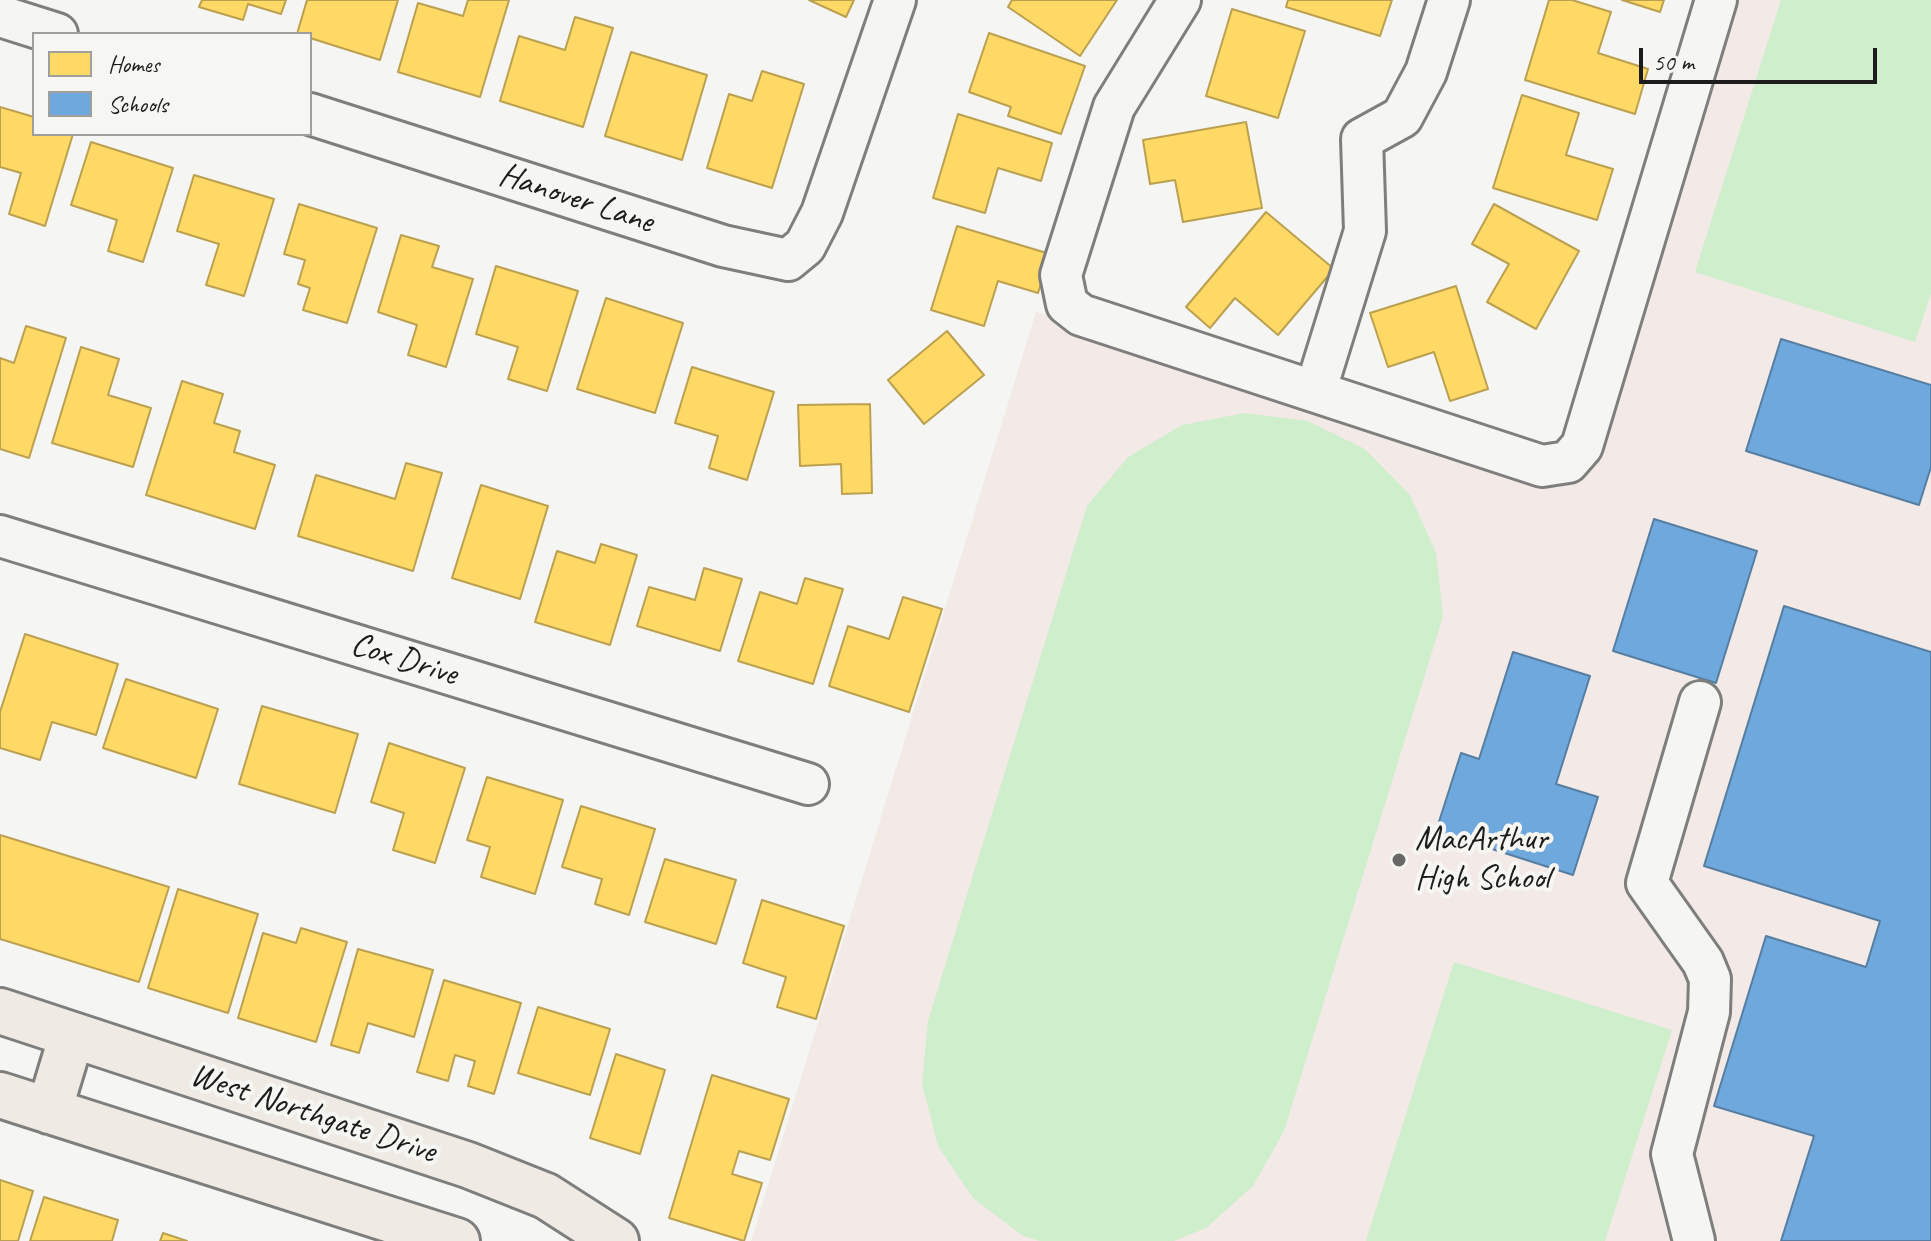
<!DOCTYPE html>
<html>
<head>
<meta charset="utf-8">
<style>
  body { margin:0 }
  #map { position:relative; width:1931px; height:1241px; overflow:hidden; background:#f5f5f3; font-family:Caveat,sans-serif }
  canvas { display:block }
  .legend { position:absolute; left:32px; top:32px; width:280px; height:104px; box-sizing:border-box; background:#f6f6f2; border:2px solid #9f9f9c; margin:0; padding:10px 14px; list-style:none; font-size:24px; color:#1c1c1c }
  .legend li { display:flex; align-items:center; gap:16px; height:40px }
  .legend b { width:40px; border:2px solid #9f9f9c }
  .scale { position:absolute; left:1639px; top:48px; width:238px; height:36px; box-sizing:border-box; border:4px solid #1c1c1c; border-top:0; padding-left:10px; font-size:24px; line-height:28px; white-space:nowrap; color:#1c1c1c; -webkit-text-stroke:6px #f6f6f2; paint-order:stroke }
</style>
</head>
<body>
<div id="map">
<canvas width="1931" height="1241"></canvas>
<ul class="legend">
<li><b style="height:22px;background:#ffd966"></b>Homes</li>
<li><b style="height:22px;background:#6fa8dc"></b>Schools</li>
</ul>
<div class="scale">50 m</div>
</div>
<script>
const c = document.querySelector('canvas').getContext('2d');
c.lineJoin = 'round';
function paint(path, color) { c.fillStyle = color; c.fill(path, 'evenodd'); }
const toPath = rows => new Path2D(rows.map(r => 'M' + r).join(''));
function trace(path, color, width, dash) { c.strokeStyle = color; c.lineWidth = width; c.lineCap = dash ? 'butt' : 'round'; c.setLineDash(dash || []); c.stroke(path); }
function write(font, color, halo, rows, align = 'center') {
  c.font = font + ' Caveat,sans-serif'; c.lineWidth = 8; c.setLineDash([]); c.textBaseline = 'middle'; c.strokeStyle = halo; c.fillStyle = color; for (const [text, x, y, turn = 0] of rows) {
    c.save(); c.translate(x, y); c.rotate((+turn || 0) * Math.PI / 180); c.textAlign = isNaN(turn) ? turn : align; if (halo) c.strokeText(text, 0, 0); c.fillText(text, 0, 0); c.restore();
  }
}
paint(toPath([
  [1724,0,1931,0,1931,1241,751,1241,1036,312,1580,479]
]), '#f3e9e6');
paint(toPath([
  [1781,0,1931,0,1931,293,1915,342,1695,272],
  [1245,413,1308,421,1365,449,1410,495,1436,553,1443,616,1284,1131,1253,1186,1206,1228,1174,1241,1040,1241,1023,1236,973,1198,938,1146,922,1084,928,1021,1087,506,1128,457,1182,425],
  [1454,962,1672,1030,1605,1241,1366,1241]
]), '#cfeecc');
const homes = toPath([
  [202,0,286,0,281,14,248,4,243,20,199,7,202,0],
  [307,0,398,0,380,60,310,38,310,34,297,34,307,0],
  [468,0,509,0,480,97,398,72,418,3,463,16,468,0],
  [809,0,854,0,846,17,809,0],
  [1012,0,1117,0,1080,56,1008,7,1012,0],
  [1288,0,1392,0,1380,36,1286,7,1288,0],
  [1549,0,1572,0,1611,12,1598,53,1648,69,1635,114,1525,80,1549,0],
  [1622,0,1664,0,1660,12,1622,0],
  [1232,9,1305,31,1278,118,1206,96,1232,9],
  [575,17,613,28,583,127,500,101,519,36,565,50,575,17],
  [989,33,1085,66,1061,134,1008,116,1011,107,969,92,989,33],
  [631,52,707,75,682,160,605,136,631,52],
  [762,71,804,84,772,188,707,168,729,94,752,101,762,71],
  [1522,95,1579,113,1566,155,1613,169,1597,220,1493,188,1522,95],
  [0,107,34,117,34,134,73,134,45,226,9,214,21,173,0,167,0,107],
  [958,114,1052,143,1041,181,998,168,985,213,933,198,958,114],
  [1246,122,1262,208,1183,222,1175,180,1150,184,1143,140,1246,122],
  [91,142,173,168,143,262,108,251,117,220,71,205,91,142],
  [194,175,274,199,244,296,206,285,219,244,177,231,194,175],
  [299,204,377,228,347,323,303,310,310,288,298,284,305,260,284,254,299,204],
  [1494,204,1579,251,1536,329,1487,302,1509,264,1472,244,1494,204],
  [1266,212,1334,269,1278,335,1235,298,1210,328,1186,307,1266,212],
  [957,226,1050,254,1038,293,998,281,984,326,931,310,957,226],
  [401,235,439,246,432,267,473,279,446,367,408,355,417,325,378,312,401,235],
  [496,266,578,291,547,391,508,379,518,347,476,334,496,266],
  [1456,286,1488,389,1450,401,1434,352,1388,367,1370,313,1456,286],
  [606,298,683,323,655,413,577,389,606,298],
  [26,326,66,338,29,458,0,449,0,358,14,363,26,326],
  [947,331,984,375,924,424,888,380,947,331],
  [81,347,119,359,108,395,151,408,133,467,52,443,81,347],
  [692,367,774,392,747,480,709,468,718,436,675,423,692,367],
  [182,381,223,394,214,423,240,431,234,452,275,465,255,529,146,495,182,381],
  [870,404,872,493,842,494,841,464,800,466,798,405,870,404],
  [406,463,442,473,413,571,298,536,316,475,395,499,406,463],
  [481,485,548,506,520,599,452,578,481,485],
  [601,544,637,555,610,645,535,622,557,551,595,563,601,544],
  [704,568,742,579,720,651,637,626,649,587,695,600,704,568],
  [805,578,843,589,813,684,738,661,760,592,797,604,805,578],
  [903,597,942,609,909,712,829,686,848,626,889,639,903,597],
  [25,634,118,664,96,735,52,722,40,760,0,748,0,712,25,634],
  [126,679,218,709,196,778,103,748,126,679],
  [262,706,358,734,335,813,239,784,262,706],
  [389,743,465,768,435,863,393,850,404,813,371,802,389,743],
  [487,777,563,800,535,894,481,877,490,847,467,840,487,777],
  [581,806,655,829,629,915,595,904,602,879,562,867,581,806],
  [0,835,169,887,139,982,0,939,0,835],
  [665,859,736,880,716,944,645,922,665,859],
  [178,889,258,914,228,1013,148,988,178,889],
  [762,900,844,926,816,1019,777,1007,786,977,743,963,762,900],
  [301,928,347,942,316,1042,238,1018,263,933,296,943,301,928],
  [358,949,433,970,414,1037,368,1023,359,1053,331,1045,358,949],
  [444,980,521,1003,494,1094,468,1086,475,1061,455,1055,448,1081,417,1072,444,980],
  [538,1007,610,1029,590,1095,518,1073,538,1007],
  [616,1054,665,1070,640,1154,590,1138,616,1054],
  [712,1075,789,1099,770,1160,739,1151,732,1174,762,1183,744,1241,669,1218,712,1075],
  [0,1180,33,1191,18,1241,0,1241,0,1180],
  [44,1197,118,1220,112,1241,30,1241,44,1197],
  [163,1233,187,1241,160,1241,163,1233]
]);
paint(homes, '#ffd966');
trace(homes, '#bba050', 2);
const schools = toPath([
  [1781,339,1931,385,1931,467,1919,505,1746,451,1781,339],
  [1654,519,1757,551,1716,683,1613,651,1654,519],
  [1784,606,1931,652,1931,1241,1781,1241,1814,1136,1714,1106,1766,936,1866,967,1880,921,1704,866,1784,606],
  [1513,652,1590,676,1556,784,1598,797,1573,875,1436,831,1461,753,1479,759,1513,652]
]);
paint(schools, '#6fa8dc');
trace(schools, '#567ea2', 2);
const minor = toPath([
  [1180,0,1114,107,1061,275,1067,304,1081,315,1542,466,1568,462,1582,446,1716,0],
  [0,16,57,34],
  [310,114,723,246,788,260,805,246,822,213,895,0],
  [1316,389,1365,231,1362,139,1402,117,1426,72,1449,0],
  [0,536,808,784],
  [1694,1241,1672,1154,1709,1012,1710,979,1703,962,1647,883,1700,702]
]);
const major = toPath([
  [0,1011,468,1165,546,1196,616,1241],
  [0,1095,457,1241],
  [49,1111,72,1035]
]);
trace(minor, '#7e7e7d', 46);
trace(major, '#7e7e7d', 50);
trace(minor, '#f5f5f3', 40);
trace(major, '#efebe4', 44);
for (const [x, y, r, color] of [
  [1399,860,8,"#686867"]
]) { const dot = new Path2D(); dot.arc(x, y, r, 0, 2 * Math.PI); c.fillStyle = color; c.fill(dot); trace(dot, '#f6f6f2', 3); }
write('34px', '#1c1c1c', '#f6f6f2', [
  ["Hanover Lane",576,199,18],
  ["Cox Drive",404,660,17],
  ["West Northgate Drive",313,1114,18]
]);
write('34px', '#1c1c1c', '#f6f6f2', [
  ["MacArthur",1415,840],
  ["High School",1415,879]
], 'left');
</script>
</body>
</html>
